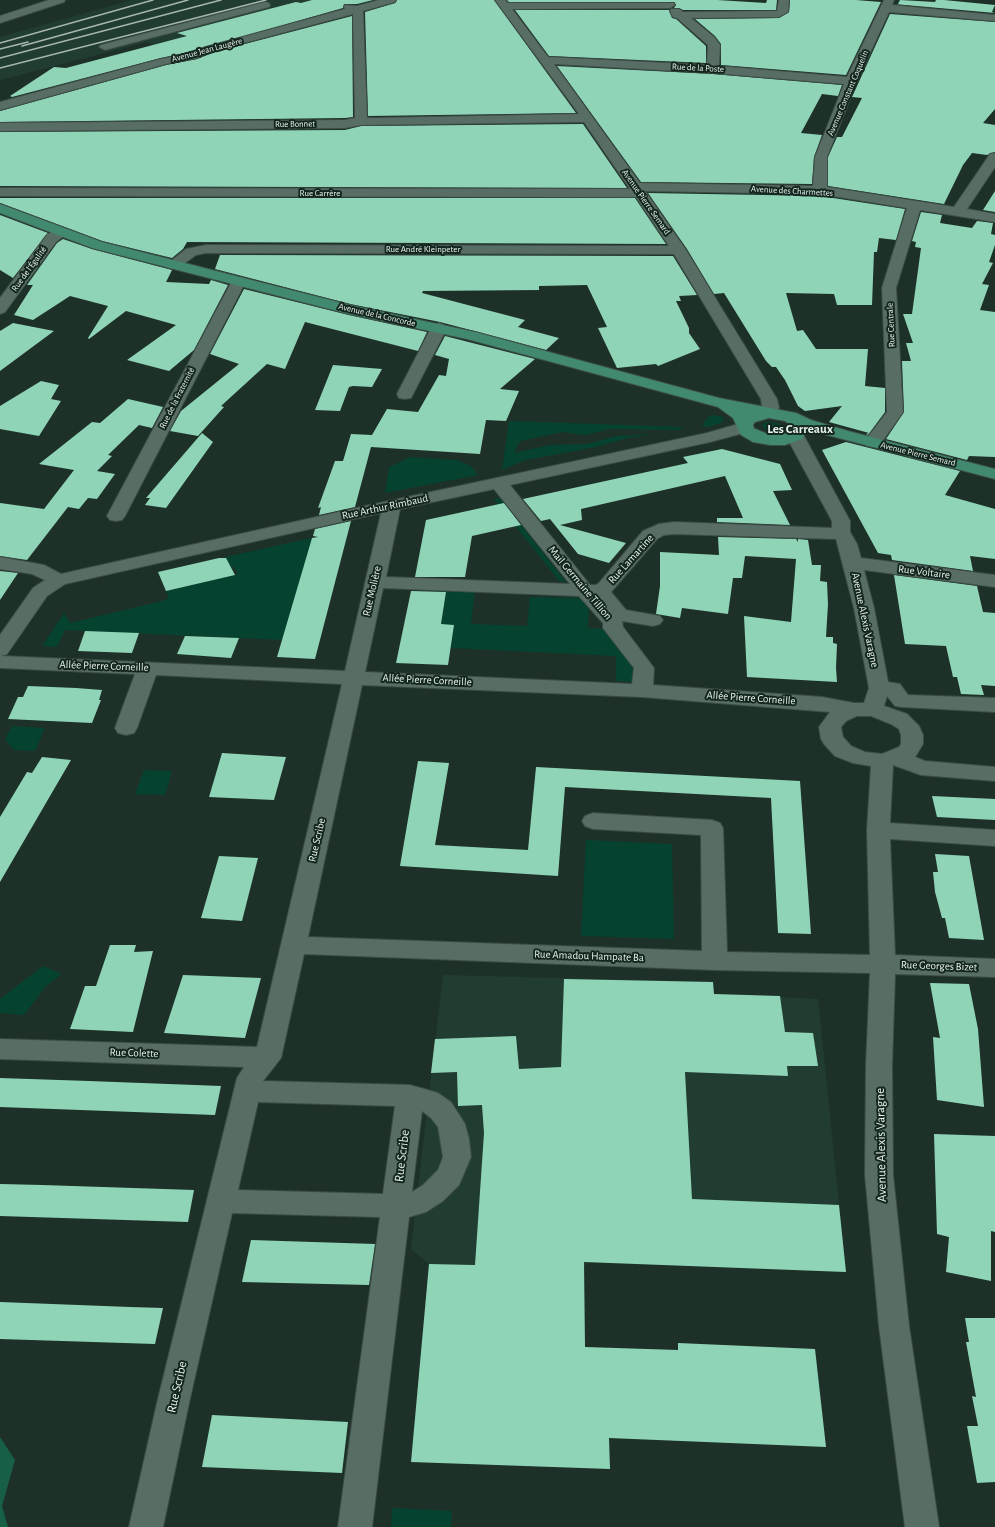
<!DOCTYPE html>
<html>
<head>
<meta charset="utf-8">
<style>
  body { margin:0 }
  canvas { display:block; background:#1d3129 }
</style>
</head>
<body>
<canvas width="995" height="1527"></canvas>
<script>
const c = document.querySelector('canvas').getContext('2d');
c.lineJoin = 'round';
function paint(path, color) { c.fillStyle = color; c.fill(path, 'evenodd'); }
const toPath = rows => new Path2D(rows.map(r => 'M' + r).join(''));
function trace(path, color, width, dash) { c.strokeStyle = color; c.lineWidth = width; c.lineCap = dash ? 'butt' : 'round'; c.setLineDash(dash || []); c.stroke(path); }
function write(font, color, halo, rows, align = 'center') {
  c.font = font + ' "Alegreya Sans",sans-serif'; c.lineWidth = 4; c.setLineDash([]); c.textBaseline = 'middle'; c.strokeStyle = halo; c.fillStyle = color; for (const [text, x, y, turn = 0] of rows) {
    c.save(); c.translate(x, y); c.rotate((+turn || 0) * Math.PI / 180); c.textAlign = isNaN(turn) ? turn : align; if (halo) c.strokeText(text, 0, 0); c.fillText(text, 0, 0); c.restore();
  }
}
paint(toPath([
  [132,0,371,0,177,55,147,42,0,80,0,37],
  [443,975,713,982,714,994,818,999,846,1272,588,1262,585,1267,429,1264,411,1249]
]), '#213d31');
paint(toPath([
  [713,415,724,417,723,422,709,427,702,425,709,416],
  [509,421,684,427,678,430,610,429,586,435,563,432,520,441,514,453,549,445,587,444,616,436,656,434,627,438,596,447,526,460,502,470],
  [765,422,778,423,783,428,778,432,767,431,762,427],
  [410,457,457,460,471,466,478,475,385,493,389,467],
  [500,498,566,582,559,581,494,499],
  [312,538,283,640,65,630,57,647,42,646,64,613,70,623,162,601,169,598,166,591,238,574,234,567,230,567,225,557],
  [438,590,475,591,471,624,527,626,530,597,582,598,589,606,588,628,608,629,635,665,635,682,616,681,616,656,451,648,454,625,441,624,446,594,438,594],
  [12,726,45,728,35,751,14,750,5,739],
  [144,770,172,771,165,795,135,794],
  [586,840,672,844,674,939,581,936],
  [43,966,62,974,46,986,24,1015,0,1013,0,999],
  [392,1508,452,1511,451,1527,391,1527]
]), '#05422f');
paint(toPath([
  [0,1437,15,1460,2,1506,8,1527,0,1527]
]), '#175f47');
paint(toPath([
  [312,0,373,0,357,4,344,4,343,8,190,52,161,58,12,97,10,96,54,67,66,68,119,54,187,36,177,33,296,2,301,3],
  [397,0,494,0,576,113,368,116,365,12,395,3],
  [507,0,717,0,766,3,767,0,777,0,776,10,683,10,679,8,674,8,676,5,674,2,509,2],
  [790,0,856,0,881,2,846,75,721,65,721,44,715,36,695,19,779,18,789,12],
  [900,0,935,2,936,0,944,0,995,5,992,12,995,13,894,4,898,4],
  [515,10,669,10,672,18,676,19,706,46,706,63,549,56],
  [890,14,995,22,995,109,983,123,995,125,995,152,987,155,972,153,963,165,944,204,828,186,828,157,837,137,842,137,862,98,852,97],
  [352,16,353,117,345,118,0,122,0,111,166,65,197,59,214,52],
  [557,66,713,74,842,85,838,96,822,94,801,133,822,135,814,157,812,184,641,182],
  [583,124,627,188,0,186,0,132,345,130,361,126],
  [995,191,995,212,983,210],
  [648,193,820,196,905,209,896,240,879,238,877,252,874,252,872,305,837,305,834,294,786,293,797,331,803,330,816,349,868,349,865,386,885,388,885,412,868,435,866,434,869,433,829,422,842,406,805,411,798,406,785,380,776,367,772,367,766,361,724,293,714,294,687,249],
  [0,198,635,198,666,244,187,242,183,249,172,258,102,241,0,203],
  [921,212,942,215,940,223,972,228,977,221,993,223,991,234,995,235,995,245,989,262,993,263,982,284,989,285,980,310,995,312,995,457,969,456,967,460,886,439,904,412,902,361,911,361,906,343,913,343,903,314,912,314,921,248,915,247,916,242,912,241],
  [0,215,48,233,13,278,0,270],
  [63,239,92,249,172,270,166,282,209,284,211,280,228,285,194,350,169,371,127,360,176,325,126,311,89,339,88,338,108,306,70,296,33,320,14,315,33,285,27,285,57,243],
  [220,255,673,256,697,295,679,296,681,301,676,301,689,328,689,333,700,349,658,366,656,364,617,368,598,328,607,327,587,285,539,286,539,290,423,291,422,293,525,320,518,327,559,338,546,350,440,322,350,304,215,269],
  [244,289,349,315,427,332,418,351,305,322,285,369,267,364,221,406,224,407,198,436,170,431,181,411,239,364,210,354],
  [13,323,54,331,0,371,0,331],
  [445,336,535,359,500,389,519,391,506,421,486,420,480,454,371,447,355,507,319,515,321,507,318,508,335,461,343,461,351,434,372,435,387,409,418,412,439,375,446,376,449,359,435,355],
  [333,365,382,369,372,387,353,386,349,387,340,411,315,410],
  [41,381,59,385,51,399,61,401,39,436,0,429,0,406],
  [128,399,163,407,152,428,139,425,108,455,112,456,97,471,115,474,97,499,88,498,79,509,68,507,27,560,0,556,0,503,44,509,74,470,39,464,92,422,100,423],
  [202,433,213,442,166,508,145,505,150,498,146,498],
  [846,442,960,471,945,495,995,509,995,559,970,556,973,571,892,560,891,555,878,553,822,450],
  [722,449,780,464,792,490,773,491,790,525,717,522,717,518,743,518,725,476,581,509,582,520,560,525,626,543,609,563,578,554,550,519,541,521,523,499,688,463,683,457],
  [504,503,521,525,472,536,465,577,415,577,426,520],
  [351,521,315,659,277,657,312,538,318,537,313,536,315,529],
  [718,537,796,539,798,542,798,539,808,540,812,565,821,565,820,581,827,582,828,604,826,637,833,637,833,643,837,644,836,668,837,682,747,677,744,616,791,622,796,559,745,556,742,578,733,578,728,614,682,608,680,618,656,614,660,586,660,552,719,555],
  [219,558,226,558,235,575,166,591,158,572],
  [0,571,18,573,0,600],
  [894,575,977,586,983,612,995,613,995,686,981,685,984,695,961,694,957,677,953,677,946,646,905,644],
  [411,591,446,592,441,624,454,625,448,665,396,663],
  [85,631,139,633,132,653,78,651],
  [185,636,239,638,231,658,177,654],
  [28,686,76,688,102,690,99,700,101,700,92,723,8,719,18,697,23,697],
  [222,753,286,757,274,800,209,797],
  [42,757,71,760,0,882,0,817,27,772,32,773],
  [418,761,449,763,435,845,528,850,536,767,800,781,811,934,778,933,771,798,565,787,558,876,400,866],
  [932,796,995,799,995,820,937,817],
  [935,854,969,856,984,940,949,938,945,918,942,918,935,892,933,872,938,872],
  [219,856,258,858,242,921,201,918],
  [110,945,136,945,134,952,153,951,133,1032,70,1029,85,986,96,986],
  [183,975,261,978,245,1038,164,1033],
  [564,979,713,982,714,994,780,996,785,1032,813,1033,818,1066,787,1066,788,1076,685,1072,692,1199,839,1205,846,1272,584,1262,585,1347,678,1350,678,1343,815,1349,826,1447,609,1438,610,1469,411,1462,429,1264,475,1265,484,1133,482,1105,458,1106,457,1072,431,1073,435,1039,516,1036,519,1069,561,1067],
  [930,983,969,984,978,1029,984,1107,937,1100,933,1037,940,1038],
  [0,1078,89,1081,221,1086,215,1115,0,1107],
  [934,1134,995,1136,995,1232,991,1231,991,1281,946,1272,949,1237,937,1234],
  [0,1184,42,1185,194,1190,188,1222,0,1216],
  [251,1240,375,1244,369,1285,242,1282],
  [0,1302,130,1307,163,1308,155,1344,0,1339],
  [965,1318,995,1318,995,1482,977,1483,967,1426,978,1426,972,1396,976,1397,966,1342,969,1342],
  [212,1415,348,1422,342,1473,202,1467]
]), '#90d4b7');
const minor = toPath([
  [49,0,65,0,64,2,0,23,0,16,49,0],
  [379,0,396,0,395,2,363,11,367,118,377,118,579,114,495,0,505,0,508,3,674,3,675,5,670,8,512,9,548,57,707,65,708,45,677,18,673,17,670,11,671,9,679,9,683,12,777,11,779,0,789,0,788,12,779,17,691,18,714,37,720,45,719,66,847,77,884,0,894,0,892,5,995,15,995,21,889,12,857,81,827,157,827,187,954,207,990,154,995,153,995,167,967,209,995,214,995,222,920,210,896,288,903,412,879,446,873,447,867,446,864,442,887,412,882,288,907,208,820,194,645,191,686,250,777,399,779,408,772,417,766,418,760,417,758,413,762,407,761,399,674,254,206,253,196,255,178,268,168,268,166,265,186,249,206,245,669,246,636,197,0,196,0,188,630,189,584,122,361,125,345,128,0,131,0,123,345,120,355,118,353,14,214,51,197,58,166,64,0,110,0,102,161,59,190,53,206,47,345,9,344,7,345,5,357,6,379,0],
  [554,64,713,73,844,84,815,157,813,186,640,183,554,64],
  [265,2,269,3,270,5,269,7,105,50,99,47,101,45,265,2],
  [60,228,65,229,67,232,65,235,56,242,5,312,0,314,0,298,46,236,55,229,60,228],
  [239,277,244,278,246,281,125,516,122,520,116,521,110,520,107,516,232,281,234,278,239,277],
  [439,323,444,325,447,328,413,394,411,398,405,399,399,398,397,394,431,328,434,325,439,323],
  [745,422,751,423,754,427,751,431,710,442,510,485,590,585,596,585,599,583,643,531,659,524,674,522,832,528,832,521,786,436,789,432,795,431,801,432,804,436,850,521,850,532,857,544,861,558,995,575,995,587,864,570,874,608,888,682,900,684,908,695,995,698,995,712,902,707,895,706,887,696,884,706,907,714,919,726,923,735,923,744,915,757,925,761,995,767,995,781,921,775,893,765,890,823,995,830,995,846,890,839,895,955,995,959,995,977,895,974,892,1065,893,1175,909,1326,939,1527,905,1527,879,1326,865,1175,866,1065,870,973,715,970,304,954,281,1058,263,1081,410,1085,428,1090,438,1093,451,1102,465,1124,469,1139,471,1157,459,1185,443,1201,426,1212,409,1217,372,1527,338,1527,380,1217,232,1213,189,1403,163,1527,129,1527,157,1403,237,1078,244,1067,0,1059,0,1039,257,1047,342,684,156,675,137,728,134,733,126,735,118,733,115,728,135,674,0,668,0,635,33,588,45,580,32,574,0,569,0,557,44,565,61,574,370,505,707,433,745,422],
  [494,489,570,584,386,577,400,509,494,489],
  [381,513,345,671,1,656,7,654,47,596,65,584,381,513],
  [674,534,836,539,854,608,869,688,864,703,854,703,822,697,653,685,654,668,623,627,622,621,653,626,660,624,663,620,660,616,626,610,611,592,657,539,664,535,674,534],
  [383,588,579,596,603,623,603,628,634,668,632,684,365,672,383,588],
  [362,685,642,697,830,712,819,727,821,739,824,744,835,756,853,763,871,766,867,830,870,955,727,952,723,828,720,823,712,820,593,813,585,816,582,821,585,826,593,829,701,835,702,951,308,937,362,685],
  [857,716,871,716,891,724,899,729,901,735,901,744,899,747,882,754,865,752,851,746,843,737,841,727,846,721,857,716],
  [258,1102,395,1106,383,1194,238,1190,258,1102],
  [422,1111,431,1118,438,1127,443,1157,438,1170,423,1185,412,1192,422,1111]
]);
const major = toPath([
  [0,204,102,242,350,305,475,332,719,398,796,413,811,420,848,431,995,469,995,479,808,430,802,439,785,445,770,445,753,442,741,435,733,418,718,407,467,339,349,314,92,248,0,213,0,204],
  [769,418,785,421,791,425,791,429,782,435,770,435,753,428,753,425,755,422,769,418]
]);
trace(minor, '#3c4d46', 2);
trace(major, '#3c4d46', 2);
paint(minor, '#586e64');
paint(major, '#418a6f');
trace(toPath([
  [0,43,153,0],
  [22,46,188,0],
  [0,49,28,42],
  [0,58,221,0],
  [0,68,266,0]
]), '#a8b7b0', 1.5);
write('9px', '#e7f3ed', '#13271f', [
  ["Avenue Jean Laugère",207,50,-15],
  ["Rue de la Poste",698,68,3],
  ["Avenue Constant Coquelin",848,93,-67],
  ["Rue Bonnet",295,124,-1],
  ["Avenue des Charmettes",792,191,3],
  ["Rue Carrère",320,193],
  ["Avenue Pierre Semard",646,202,55],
  ["Rue André Kleinpeter",423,249],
  ["Rue de l'Égalité",29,269,-54],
  ["Avenue de la Concorde",377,315,13],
  ["Rue Centrale",891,325,-93],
  ["Rue de la Fraternité",177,398,-63],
  ["Avenue Pierre Semard",918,454,14]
]);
write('11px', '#e7f3ed', '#13271f', [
  ["Rue Arthur Rimbaud",385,507,-12],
  ["Rue Lamartine",631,559,-48],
  ["Rue Voltaire",924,572,7],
  ["Mail Germaine Tillion",580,583,50],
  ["Rue Molière",372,591,-77],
  ["Avenue Alexis Varagne",865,620,78],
  ["Allée Pierre Corneille",104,666,2],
  ["Allée Pierre Corneille",427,680,3],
  ["Allée Pierre Corneille",751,698,4],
  ["Rue Scribe",317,840,-77],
  ["Rue Amadou Hampate Ba",589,956,2],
  ["Rue Georges Bizet",939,966,2],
  ["Rue Colette",134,1053,2]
]);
write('bold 13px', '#e7f3ed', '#13271f', [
  ["Les Carreaux",800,429]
]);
write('13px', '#e7f3ed', '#13271f', [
  ["Avenue Alexis Varagne",881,1145,-91],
  ["Rue Scribe",402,1156,-83],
  ["Rue Scribe",177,1387,-77]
]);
</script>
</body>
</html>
